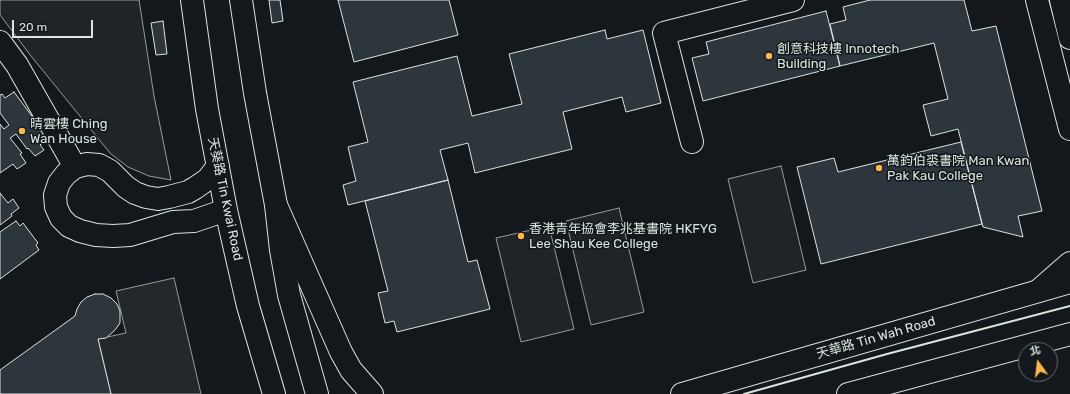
<!DOCTYPE html>
<html>
<head>
<meta charset="utf-8">
<style>
  body { margin:0 }
  #map { position:relative; width:1070px; height:394px; overflow:hidden; background:#14181c; font-family:Rubik,"Noto Sans TC",sans-serif }
  canvas { display:block }
  .north { position:absolute; left:1018px; top:342px; width:40px; height:40px; box-sizing:border-box; background:#14181c; border:1px solid #626a69; border-radius:50%; rotate:346deg; font-size:11px; font-weight:700; line-height:16px; text-align:center; color:#d8e6dc }
  .north::after { content:''; display:block; margin:auto; width:14px; height:18px; background:#ffb74d; clip-path:polygon(50% 0,100% 100%,50% 72%,0 100%) }
  .scale { position:absolute; left:12px; top:20px; width:81px; height:18px; box-sizing:border-box; border:2px solid #d8e6dc; border-top:0; padding-left:5px; font-size:12px; line-height:14px; white-space:nowrap; color:#d8e6dc; -webkit-text-stroke:3px #14181c; paint-order:stroke }
</style>
</head>
<body>
<div id="map">
<canvas width="1070" height="394"></canvas>
<div class="north">北</div>
<div class="scale">20 m</div>
</div>
<script>
const c = document.querySelector('canvas').getContext('2d');
c.lineJoin = 'round';
function paint(path, color) { c.fillStyle = color; c.fill(path, 'evenodd'); }
const toPath = rows => new Path2D(rows.map(r => 'M' + r).join(''));
function trace(path, color, width, dash) { c.strokeStyle = color; c.lineWidth = width; c.lineCap = dash ? 'butt' : 'round'; c.setLineDash(dash || []); c.stroke(path); }
function write(font, color, halo, rows, align = 'center') {
  c.font = font + ' Rubik,"Noto Sans TC",sans-serif'; c.lineWidth = 3; c.setLineDash([]); c.textBaseline = 'middle'; c.strokeStyle = halo; c.fillStyle = color; for (const [text, x, y, turn = 0] of rows) {
    c.save(); c.translate(x, y); c.rotate((+turn || 0) * Math.PI / 180); c.textAlign = isNaN(turn) ? turn : align; if (halo) c.strokeText(text, 0, 0); c.fillText(text, 0, 0); c.restore();
  }
}
const green = toPath([
  [0,0,139,0,154,96,171,180,149,176,128,167,110,153,31,56,0,15,0,0],
  [781,166,806,270,753,283,728,179,781,166],
  [619,208,644,312,591,325,566,221,619,208],
  [549,226,574,329,521,342,496,238,549,226]
]);
paint(green, '#202428');
trace(green, '#939e99', 1);
const parking = toPath([
  [174,278,201,394,111,394,98,339,126,333,116,291,174,278]
]);
paint(parking, '#24282b');
trace(parking, '#939e99', 1);
const building = toPath([
  [269,0,280,0,283,21,272,23,269,0],
  [338,0,449,0,458,35,354,62,338,0],
  [870,0,964,0,972,31,996,26,1042,211,1018,216,1023,237,983,227,958,129,931,136,923,105,948,99,934,43,840,66,830,24,846,20,843,7,870,0],
  [826,11,840,66,703,101,692,58,709,54,706,42,826,11],
  [163,21,167,54,156,55,151,23,163,21],
  [605,30,607,39,643,30,661,103,626,112,622,97,563,112,572,149,475,173,468,143,440,150,448,180,348,205,343,185,356,181,348,147,368,142,353,82,457,56,472,116,522,104,509,54,605,30],
  [14,92,49,139,40,145,44,150,35,156,28,148,27,149,16,134,10,138,22,153,20,154,26,163,17,169,13,164,0,173,0,124,4,129,9,125,0,113,0,95,2,94,5,98,14,92],
  [961,142,982,224,821,264,797,167,834,158,838,172,961,142],
  [448,180,468,262,477,260,490,309,397,332,394,321,385,323,378,293,388,291,365,201,448,180],
  [0,193,8,203,13,199,19,208,11,214,12,216,0,225,0,193],
  [16,221,20,226,23,223,38,243,36,245,39,250,0,279,0,232,16,221],
  [95,294,103,294,111,298,117,304,120,311,120,323,115,330,106,338,98,339,111,394,0,394,0,370,75,316,77,309,81,302,87,297,95,294]
]);
paint(building, '#2c363c');
trace(building, '#d8e6dc', 1);
const minor = toPath([
  [192,0,207,109,226,210,248,306,274,394],
  [241,0,255,93,276,205,281,250,289,295,317,394],
  [1037,0,1070,129],
  [1061,0,1070,38],
  [0,42,17,65,75,167],
  [692,142,664,33,793,0],
  [218,166,208,179,195,188,188,192,169,197,158,199,146,197,135,193,126,187,110,171,99,165,87,164,75,167,66,174,59,183,55,195,56,207,61,218,69,226,80,231,96,235,113,236,130,235,173,222,194,221,226,210],
  [1038,291,1070,263]
]);
const major = toPath([
  [276,205,341,352,351,370,372,394],
  [682,394,1070,282],
  [848,394,1070,334]
]);
trace(minor, '#d8e6dc', 24);
trace(major, '#d8e6dc', 24);
trace(minor, '#14181c', 22);
trace(major, '#14181c', 22);
trace(toPath([
  [744,394,887,354,1070,306]
]), '#d8e6dc', 2);
for (const [x, y, r, color] of [
  [769,56,4,"#ffb74d"],
  [22,131,4,"#ffb74d"],
  [879,168,4,"#ffb74d"],
  [521,236,4,"#ffb74d"]
]) { const dot = new Path2D(); dot.arc(x, y, r, 0, 2 * Math.PI); c.fillStyle = color; c.fill(dot); trace(dot, '#14181c', 1.5); }
write('13px', '#d8e6dc', '#14181c', [
  ["創意科技樓 Innotech",777,49],
  ["Building",777,64],
  ["晴雲樓 Ching",30,124],
  ["Wan House",30,139],
  ["萬鈞伯裘書院 Man Kwan",887,161],
  ["Pak Kau College",887,176],
  ["香港青年拹會李兆基書院 HKFYG",529,229],
  ["Lee Shau Kee College",529,244]
], 'left');
write('13px', '#d8e6dc', '#14181c', [
  ["天葵路 Tin Kwai Road",225,199,78],
  ["天華路 Tin Wah Road",876,338,-16]
]);
</script>
</body>
</html>
